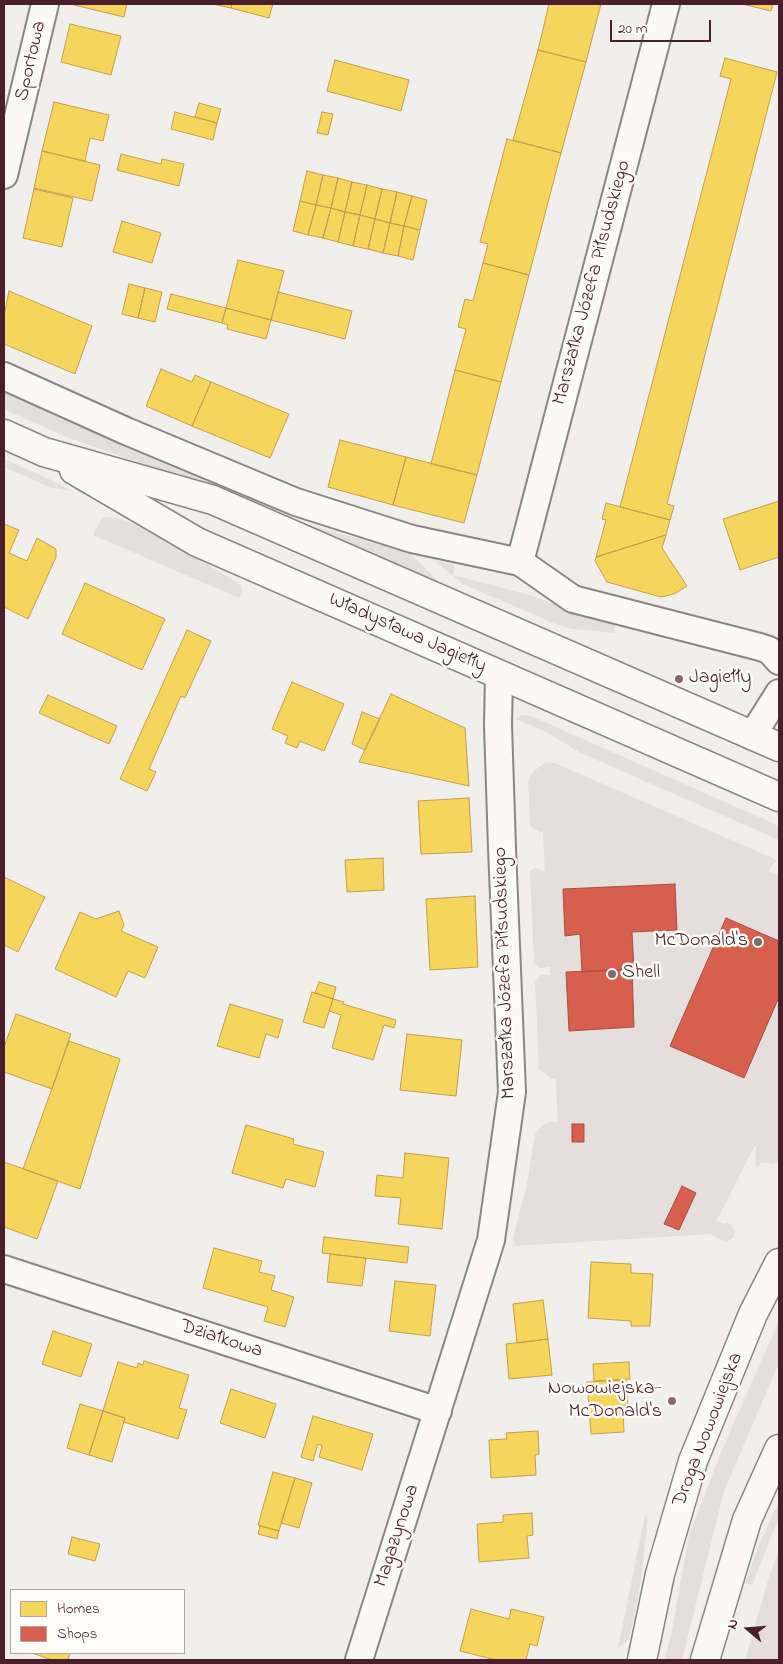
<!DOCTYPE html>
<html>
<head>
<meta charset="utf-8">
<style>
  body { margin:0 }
  #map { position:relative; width:783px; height:1664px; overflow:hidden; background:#f1efec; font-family:"Indie Flower",sans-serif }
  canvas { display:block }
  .frame { position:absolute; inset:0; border:5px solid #4a1f2b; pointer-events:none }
  .legend { position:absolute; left:10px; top:1589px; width:175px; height:65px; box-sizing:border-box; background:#fdfcf7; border:1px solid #b5a4a5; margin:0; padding:6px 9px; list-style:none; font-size:15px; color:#4a1f2b }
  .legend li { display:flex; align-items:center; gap:10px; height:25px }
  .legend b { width:25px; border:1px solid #b5a4a5 }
  .north { position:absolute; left:723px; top:1604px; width:50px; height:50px; -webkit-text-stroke:4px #fdfcf7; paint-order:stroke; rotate:288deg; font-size:14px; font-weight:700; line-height:20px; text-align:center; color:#4a1f2b }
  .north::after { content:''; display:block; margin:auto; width:18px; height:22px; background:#4a1f2b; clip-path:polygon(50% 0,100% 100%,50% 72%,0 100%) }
  .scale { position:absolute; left:610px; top:20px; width:101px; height:22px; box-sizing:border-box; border:2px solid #4a1f2b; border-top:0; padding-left:6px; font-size:15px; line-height:18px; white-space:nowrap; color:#4a1f2b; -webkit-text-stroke:4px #fdfcf7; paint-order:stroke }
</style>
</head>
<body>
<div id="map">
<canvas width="783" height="1664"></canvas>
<div class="frame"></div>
<ul class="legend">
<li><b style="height:14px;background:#f6d55c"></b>Homes</li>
<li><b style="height:14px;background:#d6604d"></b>Shops</li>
</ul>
<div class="north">N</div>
<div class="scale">20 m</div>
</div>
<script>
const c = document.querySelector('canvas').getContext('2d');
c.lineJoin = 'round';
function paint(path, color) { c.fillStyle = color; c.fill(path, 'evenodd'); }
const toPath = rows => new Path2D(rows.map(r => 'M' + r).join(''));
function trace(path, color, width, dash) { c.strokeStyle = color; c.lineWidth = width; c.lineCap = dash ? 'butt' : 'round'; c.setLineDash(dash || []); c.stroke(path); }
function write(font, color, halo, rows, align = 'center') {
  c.font = font + ' "Indie Flower",sans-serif'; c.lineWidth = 5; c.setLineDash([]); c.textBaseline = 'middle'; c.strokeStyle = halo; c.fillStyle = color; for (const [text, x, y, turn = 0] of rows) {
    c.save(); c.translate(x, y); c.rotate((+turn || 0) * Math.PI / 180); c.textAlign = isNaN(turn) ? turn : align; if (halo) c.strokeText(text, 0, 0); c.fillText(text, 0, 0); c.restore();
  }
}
paint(toPath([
  [548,773,779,876,779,1098,710,1234,564,1242,540,777]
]), '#e4dedd');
paint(toPath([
  [4,392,220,486,219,490,66,437,4,409],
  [4,459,47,478,72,491,52,488,4,467],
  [103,517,118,518,132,523,197,558,241,585,242,591,239,598,93,535],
  [310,525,409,553,442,584,440,587,308,529],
  [433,560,455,565,453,575,533,596,574,612,614,622,615,633,573,629,558,625,465,585],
  [521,715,531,716,779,826,779,840,581,753,548,733,516,719],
  [546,762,555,763,777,860,767,872,661,826,648,823,634,826,618,834,607,835,607,806,562,809,563,837,540,832,530,826,528,781,533,772],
  [535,868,547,872,553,882,557,966,540,968,534,962,530,871],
  [541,975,557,975,559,982,565,1078,558,1079,552,1079,539,1069,535,982],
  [775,1098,779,1102,779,1159,774,1164,761,1162,757,1168,755,1162,756,1147,754,1146],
  [551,1122,569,1123,569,1144,583,1144,584,1157,562,1161,565,1212,672,1207,664,1224,678,1230,687,1212,700,1218,709,1200,716,1200,729,1210,720,1206,714,1220,725,1224,726,1222,730,1224,735,1232,733,1238,726,1242,710,1234,515,1246,513,1238,527,1184,535,1134,544,1124],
  [779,1321,779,1363,724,1491,682,1660,664,1660,671,1636,689,1535,722,1450],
  [779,1501,779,1517,752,1585,745,1583,759,1545],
  [645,1515,648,1516,641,1581,629,1640,618,1648],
  [779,1551,779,1660,745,1660,769,1577]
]), '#e4dedc');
const homes = toPath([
  [74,4,127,4,124,17,74,5,74,4],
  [212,4,232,4,231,8,212,4],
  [232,4,273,4,269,18,231,8,232,4],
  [549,4,601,4,586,62,538,50,549,4],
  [742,4,773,4,771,11,742,4],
  [70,24,121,36,111,75,61,62,70,24],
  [538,50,586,62,561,153,513,140,538,50],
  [725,58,777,72,667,504,674,506,670,520,620,507,731,79,720,76,725,58],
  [335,60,409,80,401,111,327,91,335,60],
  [54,102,109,115,103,141,90,138,85,161,42,151,54,102],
  [199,103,221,109,217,123,195,117,199,103],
  [175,112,217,123,213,140,171,129,175,112],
  [322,112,333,114,328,135,317,133,322,112],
  [507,139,561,153,529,275,483,263,488,244,480,242,507,139],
  [42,151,100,165,92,201,34,188,42,151],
  [121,154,161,164,162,159,184,164,179,186,117,170,121,154],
  [307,171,323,175,316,205,300,201,307,171],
  [323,175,338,178,331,208,316,205,323,175],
  [338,178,352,182,345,212,331,208,338,178],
  [352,182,367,185,360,215,345,212,352,182],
  [367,185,382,189,375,219,360,215,367,185],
  [34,189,73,198,62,247,23,238,34,189],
  [382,189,397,192,390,223,375,219,382,189],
  [397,192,412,196,404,226,390,223,397,192],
  [412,196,427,200,420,230,404,226,412,196],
  [300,201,316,205,308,235,293,231,300,201],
  [316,205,331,208,323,238,308,235,316,205],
  [331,208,345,212,338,242,323,238,331,208],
  [345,212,360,215,353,246,338,242,345,212],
  [360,215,375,219,368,249,353,246,360,215],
  [375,219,390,223,383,253,368,249,375,219],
  [122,221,161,233,152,263,113,252,122,221],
  [390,223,404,226,398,256,383,253,390,223],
  [404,226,420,230,413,260,398,256,404,226],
  [238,260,284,271,271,320,226,308,238,260],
  [483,263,529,275,501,382,455,370,466,329,458,327,465,299,473,301,483,263],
  [129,284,145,288,138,318,122,314,129,284],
  [145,288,162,292,155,322,138,318,145,288],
  [9,291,92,326,75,374,4,344,4,316,9,291],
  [278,292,352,311,345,339,271,320,278,292],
  [171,294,226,308,222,323,167,309,171,294],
  [226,308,271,320,266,339,227,329,228,325,222,323,226,308],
  [161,369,192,382,195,375,211,382,192,426,146,406,161,369],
  [455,370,501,382,477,475,431,464,455,370],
  [211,382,289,414,270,458,192,426,211,382],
  [340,440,406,457,393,505,328,487,340,440],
  [406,457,477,475,464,523,393,505,406,457],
  [779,501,779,557,740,570,723,519,779,501],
  [606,503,670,520,666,535,596,557,606,520,602,519,606,503],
  [4,524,19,530,9,553,27,561,37,538,56,549,56,557,28,619,4,607,4,524],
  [666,535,662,548,687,586,674,594,661,597,607,582,595,561,596,557,666,535],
  [85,583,165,619,142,670,62,634,85,583],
  [187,630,211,641,185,698,181,696,149,769,156,772,147,791,120,779,187,630],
  [292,682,344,704,324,751,300,741,297,748,285,743,288,736,272,729,292,682],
  [391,694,465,728,469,786,359,762,391,694],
  [48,695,117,726,109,744,39,713,48,695],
  [362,712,380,719,365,750,352,744,362,712],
  [469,798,472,852,421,854,418,801,469,798],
  [383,858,384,890,347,892,345,860,383,858],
  [4,877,45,897,18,952,4,945,4,877],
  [475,896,478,967,430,970,426,899,475,896],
  [119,911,124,925,121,931,158,947,145,978,128,971,116,997,55,969,80,912,96,919,119,911],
  [319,982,336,987,333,999,315,993,319,982],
  [312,992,333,999,324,1028,303,1022,312,992],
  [333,999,344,1002,343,1004,396,1020,394,1028,384,1025,373,1060,332,1048,341,1015,329,1011,333,999],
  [230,1004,283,1020,278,1038,266,1034,259,1058,217,1046,230,1004],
  [16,1014,71,1034,52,1089,4,1072,4,1047,16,1014],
  [407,1034,462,1040,456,1096,400,1090,407,1034],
  [69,1041,120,1059,80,1189,23,1169,69,1041],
  [246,1125,294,1139,293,1144,324,1152,315,1187,286,1179,283,1188,232,1173,246,1125],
  [405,1153,449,1158,442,1229,398,1224,401,1198,375,1196,377,1175,403,1178,405,1153],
  [4,1162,58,1181,37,1239,4,1227,4,1162],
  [324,1237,409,1247,407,1263,322,1253,324,1237],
  [214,1248,262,1261,259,1272,275,1276,271,1290,294,1297,285,1327,264,1321,268,1307,203,1288,214,1248],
  [330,1254,366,1258,362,1286,327,1282,330,1254],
  [591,1262,631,1264,631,1273,653,1274,650,1326,631,1326,631,1321,588,1318,591,1262],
  [395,1281,436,1285,430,1336,389,1331,395,1281],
  [543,1300,548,1339,517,1343,513,1304,543,1300],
  [53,1331,92,1344,81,1377,42,1364,53,1331],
  [548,1339,552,1375,509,1379,506,1344,548,1339],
  [144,1361,189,1375,179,1408,187,1410,178,1439,124,1422,125,1418,103,1411,118,1362,137,1368,138,1363,143,1365,144,1361],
  [629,1362,630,1379,594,1381,593,1364,629,1362],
  [626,1380,628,1406,623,1406,624,1432,591,1434,587,1382,626,1380],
  [231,1389,276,1404,265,1438,220,1423,231,1389],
  [80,1404,103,1411,89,1455,67,1448,80,1404],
  [103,1411,125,1418,112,1462,89,1455,103,1411],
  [313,1416,373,1434,362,1470,319,1457,322,1446,318,1444,313,1461,301,1457,313,1416],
  [538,1431,539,1454,535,1455,536,1475,491,1478,489,1440,507,1439,506,1433,538,1431],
  [273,1472,295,1478,279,1531,258,1525,273,1472],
  [295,1478,312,1483,299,1528,281,1523,295,1478],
  [532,1513,533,1535,527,1536,529,1558,479,1562,477,1524,503,1522,503,1515,532,1513],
  [260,1526,279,1531,277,1539,258,1534,260,1526],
  [72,1537,100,1544,95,1561,68,1554,72,1537],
  [471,1609,509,1619,511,1609,544,1617,537,1646,530,1644,526,1660,496,1660,460,1651,471,1609],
  [32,1653,70,1653,68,1660,52,1660,32,1653]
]);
paint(homes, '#f6d55c');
trace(homes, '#c29e4d', 1);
const shops = toPath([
  [675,884,677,930,632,932,634,969,582,972,580,934,565,936,563,889,675,884],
  [726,918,779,941,779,997,744,1078,670,1046,726,918],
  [632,969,634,1027,569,1031,566,972,632,969],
  [572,1124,584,1124,584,1142,572,1142,572,1124],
  [682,1186,696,1193,679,1230,664,1224,682,1186]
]);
paint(shops, '#d6604d');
trace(shops, '#ac4c43', 1);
const street = toPath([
  [4,175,45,4],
  [4,376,126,431,296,502,412,539,520,562,573,599,760,647,769,650,779,661],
  [520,562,666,4],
  [752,736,779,693],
  [4,1269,438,1411],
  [359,1660,491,1240,512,1092,502,848,498,725,499,675]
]);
const secondary = toPath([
  [642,1660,660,1574,693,1461,753,1314,779,1263],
  [705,1660,747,1520,779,1449]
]);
const primary = toPath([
  [4,434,44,452,213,500,779,747],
  [74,470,197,542,779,797]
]);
trace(street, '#8d8485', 30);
trace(secondary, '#8d8485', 31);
trace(primary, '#8d8485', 31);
trace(street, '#faf9f7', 26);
trace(secondary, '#faf9f7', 28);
trace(primary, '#faf9f7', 28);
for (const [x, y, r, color] of [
  [679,679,5,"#84686f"],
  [758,942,5,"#84686f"],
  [612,974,5,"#84686f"],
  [672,1401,5,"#84686f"]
]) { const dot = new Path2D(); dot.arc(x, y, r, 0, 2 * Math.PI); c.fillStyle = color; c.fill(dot); trace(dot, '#fdfcf7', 2); }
write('20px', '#4a1f2b', '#fdfcf7', [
  ["Sportowa",32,61,-77],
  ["Marszałka Józefa Piłsudskiego",593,283,-75],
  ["Władysława Jagiełły",407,634,24],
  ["Marszałka Józefa Piłsudskiego",506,973,-92],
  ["Działkowa",221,1340,18],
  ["Droga Nowowiejska",709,1430,-69],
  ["Magazynowa",398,1536,-72]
]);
write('20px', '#4a1f2b', '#fdfcf7', [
  ["Jagiełły",689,679],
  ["McDonald's",748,942,"right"],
  ["Shell",622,974],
  ["Nowowiejska-",662,1390,"right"],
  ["McDonald's",662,1413,"right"]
], 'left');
</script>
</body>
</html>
